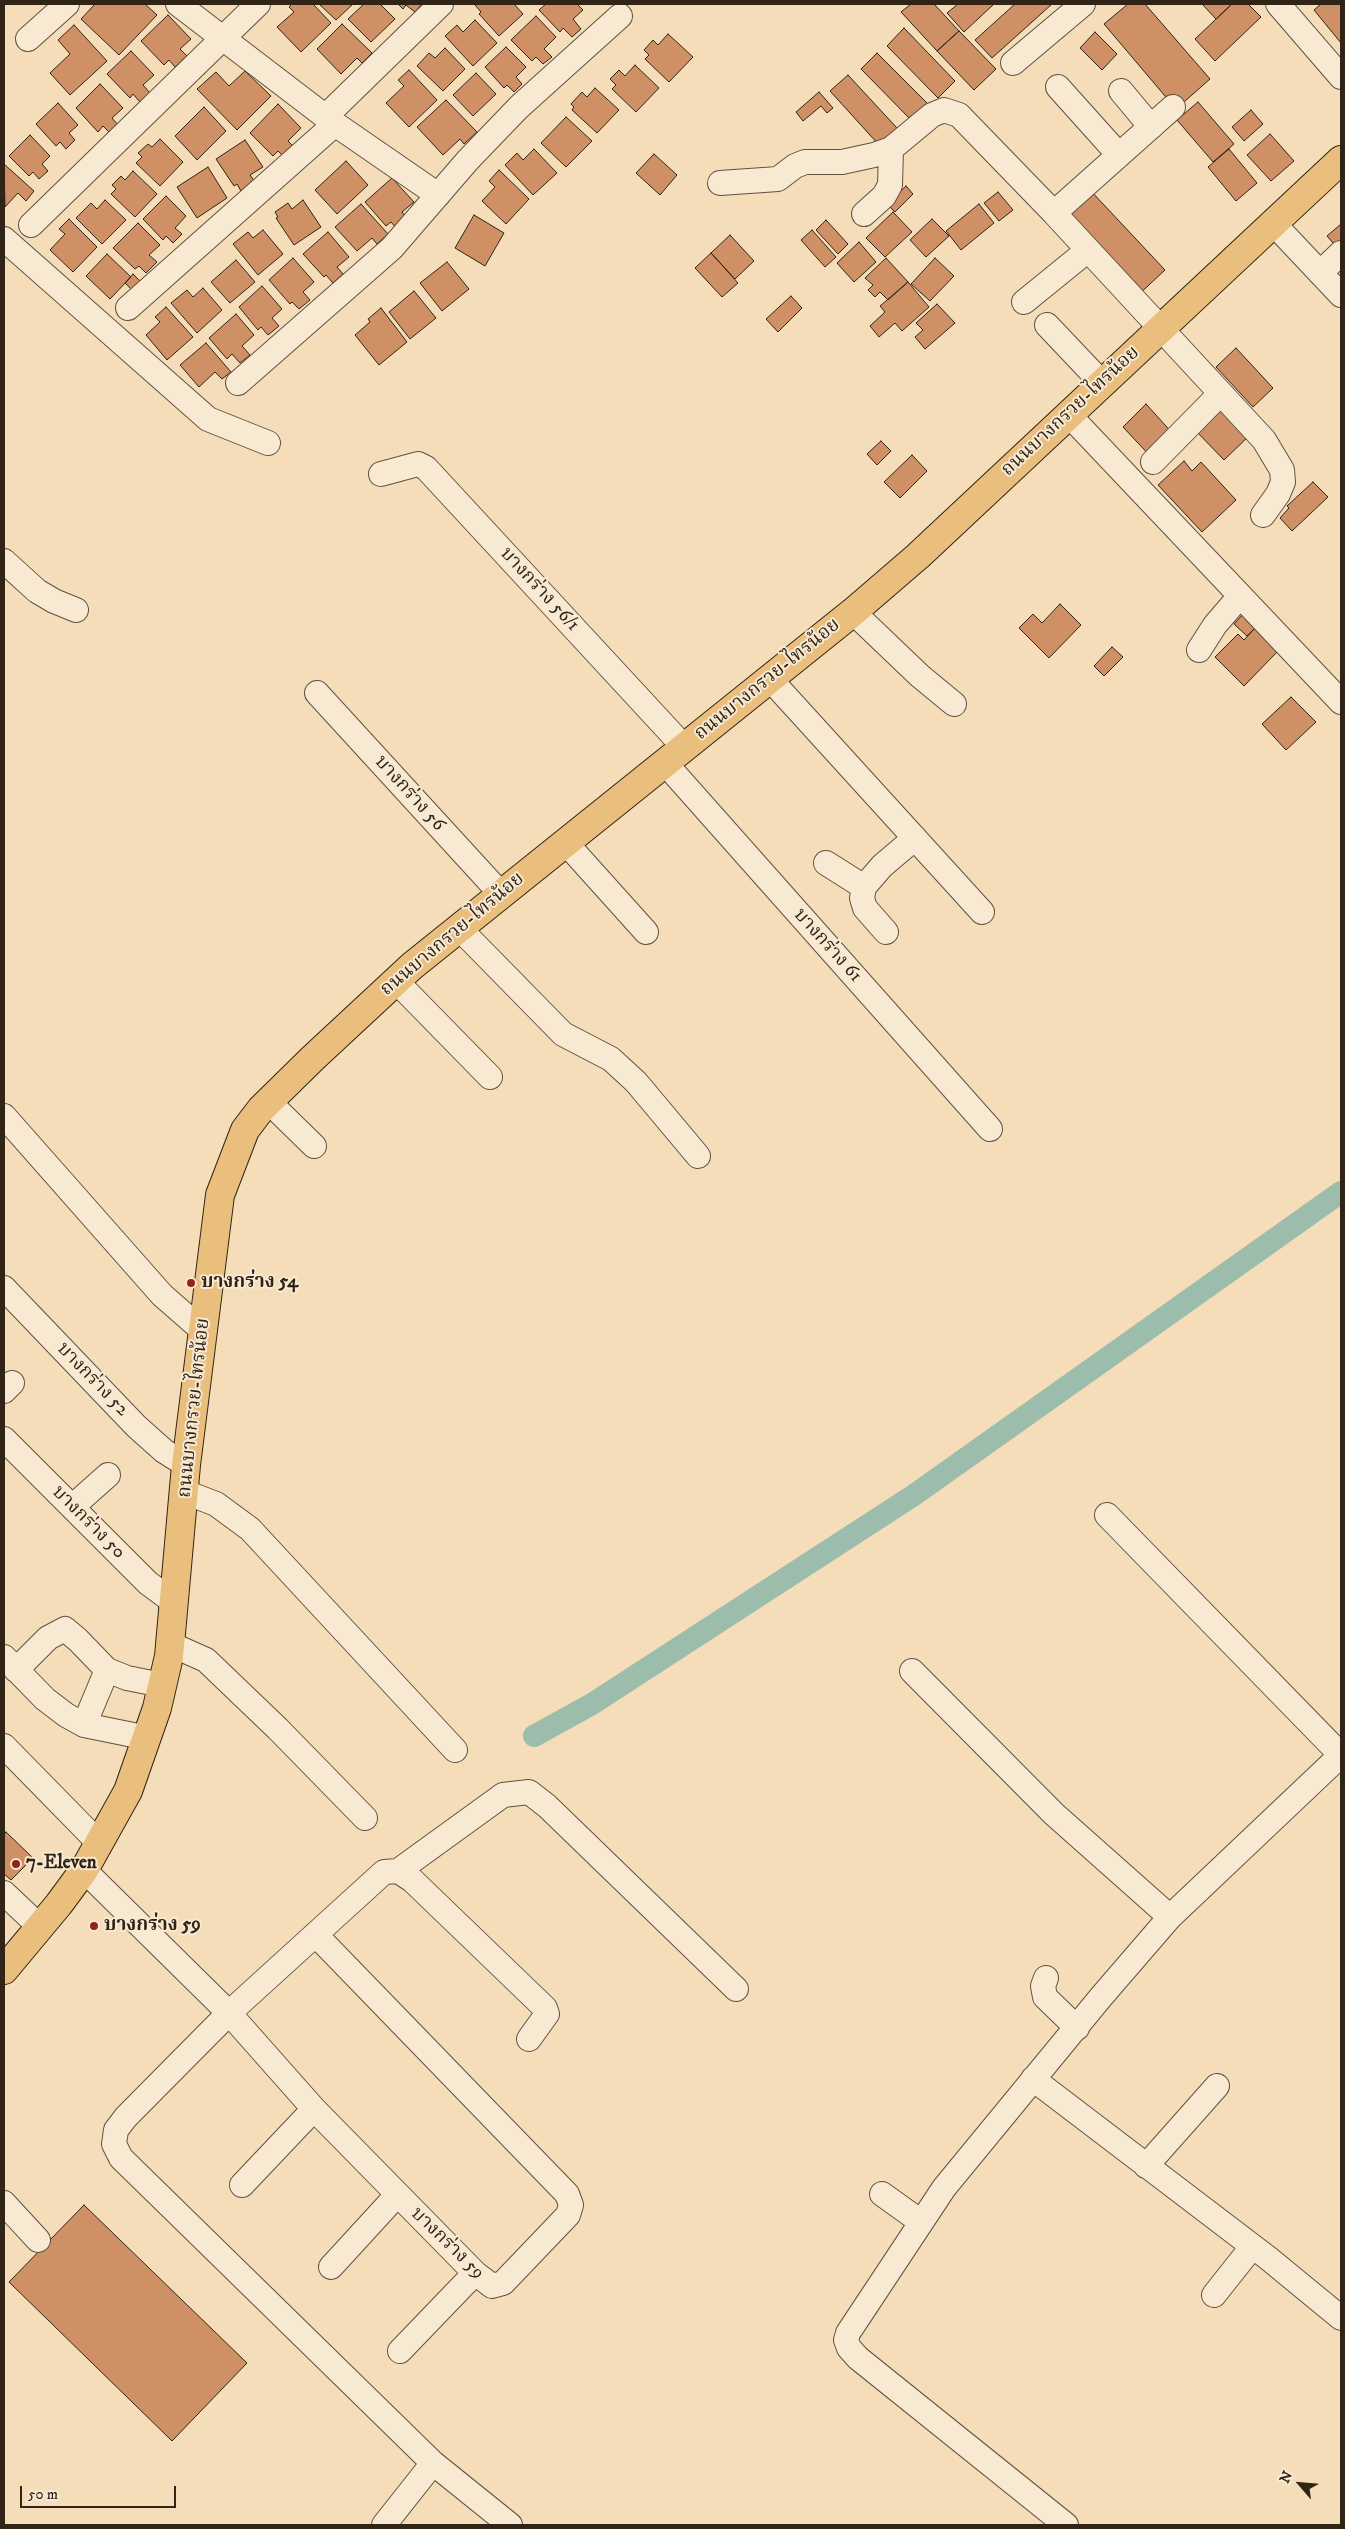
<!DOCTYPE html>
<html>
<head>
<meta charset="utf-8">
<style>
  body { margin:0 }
  #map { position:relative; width:1345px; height:2529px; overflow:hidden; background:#f5ddb9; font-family:"IM FELL DW Pica",serif }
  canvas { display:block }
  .frame { position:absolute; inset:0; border:5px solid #2f2416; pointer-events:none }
  .north { position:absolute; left:1275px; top:2459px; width:50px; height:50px; -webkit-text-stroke:4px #f8e9d2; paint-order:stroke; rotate:297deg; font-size:14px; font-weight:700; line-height:20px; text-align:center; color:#2f2416 }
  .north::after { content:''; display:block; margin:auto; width:18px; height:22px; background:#2f2416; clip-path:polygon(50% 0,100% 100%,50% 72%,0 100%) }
  .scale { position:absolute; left:20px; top:2486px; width:156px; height:22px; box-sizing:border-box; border:2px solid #2f2416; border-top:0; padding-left:6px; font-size:15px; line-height:18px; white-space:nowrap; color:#2f2416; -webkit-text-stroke:4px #f8e9d2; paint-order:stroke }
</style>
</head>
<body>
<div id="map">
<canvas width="1345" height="2529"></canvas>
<div class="frame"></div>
<div class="north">N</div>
<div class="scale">50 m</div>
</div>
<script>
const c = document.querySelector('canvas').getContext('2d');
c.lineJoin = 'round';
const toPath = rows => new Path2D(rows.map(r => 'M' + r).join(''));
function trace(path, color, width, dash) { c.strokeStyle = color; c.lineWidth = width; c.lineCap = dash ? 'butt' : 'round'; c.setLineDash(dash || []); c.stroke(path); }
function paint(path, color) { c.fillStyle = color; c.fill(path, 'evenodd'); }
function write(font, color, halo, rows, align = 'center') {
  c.font = font + ' "IM FELL DW Pica","Noto Serif Thai",serif'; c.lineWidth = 4; c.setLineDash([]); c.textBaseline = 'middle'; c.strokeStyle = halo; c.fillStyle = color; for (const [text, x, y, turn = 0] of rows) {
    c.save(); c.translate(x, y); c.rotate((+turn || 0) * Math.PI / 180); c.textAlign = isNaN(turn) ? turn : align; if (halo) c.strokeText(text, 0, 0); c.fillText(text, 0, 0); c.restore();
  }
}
trace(toPath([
  [534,1736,592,1704,914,1495,1341,1192]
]), '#9cbcac', 22);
const building = toPath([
  [95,4,145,4,157,15,119,55,81,19,95,4],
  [292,4,313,4,331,23,301,52,277,27,294,12,289,7,292,4],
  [319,4,353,4,336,20,319,4],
  [364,4,380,4,395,19,371,42,348,19,364,4],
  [398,4,422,4,415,12,406,5,403,9,398,4],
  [477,4,514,4,523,14,499,36,479,14,481,12,475,5,477,4],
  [546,4,577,4,583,10,573,19,581,29,572,37,563,28,560,32,539,10,546,4],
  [911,4,934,4,959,31,937,51,901,12,911,4],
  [958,4,994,4,964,32,947,13,958,4],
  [1015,4,1052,4,992,58,975,40,1015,4],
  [1128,4,1145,4,1210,79,1176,109,1104,24,1128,4],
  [1202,4,1232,4,1216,19,1202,4],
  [1232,4,1248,4,1261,17,1215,61,1195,39,1232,4],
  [1321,4,1341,4,1341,43,1314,10,1321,4],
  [168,15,191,39,180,49,187,56,175,67,169,60,164,65,141,41,168,15],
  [536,16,556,37,544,49,552,57,543,64,536,57,532,61,511,40,536,16],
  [475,20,497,43,473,66,445,36,457,25,463,32,475,20],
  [342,24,372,53,362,63,357,58,341,74,317,49,342,24],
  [74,25,107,61,70,95,50,73,70,54,58,40,74,25],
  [904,28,955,81,938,98,887,46,904,28],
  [959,31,996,69,974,90,937,51,959,31],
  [1095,32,1117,54,1102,70,1080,48,1095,32],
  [668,34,693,57,669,82,645,59,649,55,644,50,653,40,658,45,668,34],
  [506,47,526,67,516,77,522,84,514,92,507,85,504,88,485,67,506,47],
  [445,48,465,69,443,91,417,66,429,53,435,58,445,48],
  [131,51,154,75,143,85,150,93,140,102,133,94,130,98,107,74,131,51],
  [877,53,931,107,914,123,861,69,877,53],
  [635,65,659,88,636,112,612,89,616,85,610,79,619,70,625,76,635,65],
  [409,70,437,100,409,127,386,103,404,86,398,80,409,70],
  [245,71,271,96,237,130,197,89,216,72,229,86,245,71],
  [476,73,496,94,473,116,453,95,476,73],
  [848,75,897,128,879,145,830,91,848,75],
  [100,84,123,108,112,118,118,125,110,133,103,126,98,132,76,108,100,84],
  [595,88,619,110,597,133,572,110,574,107,571,104,582,92,587,97,595,88],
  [819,92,833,108,827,113,821,106,803,121,796,112,819,92],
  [446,100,477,132,464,144,460,139,443,155,417,127,446,100],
  [1198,102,1234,144,1213,162,1177,120,1198,102],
  [58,103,78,125,69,133,75,140,66,149,60,142,56,146,36,124,58,103],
  [278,104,301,128,288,141,294,147,284,157,278,151,273,156,250,133,278,104],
  [204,107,226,131,197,160,175,136,204,107],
  [1251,110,1263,124,1244,141,1232,127,1251,110],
  [566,117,592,141,566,167,541,143,566,117],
  [1270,134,1294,161,1271,181,1247,155,1270,134],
  [30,135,50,156,42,164,48,171,39,179,33,172,29,176,9,156,30,135],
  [160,139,183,162,160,186,136,163,142,157,138,153,148,144,152,147,160,139],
  [245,140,263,167,250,175,255,182,241,191,237,184,234,186,216,159,245,140],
  [534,149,557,173,533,195,505,165,517,153,523,160,534,149],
  [1229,149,1257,183,1236,201,1208,167,1229,149],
  [654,154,677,175,660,195,636,173,654,154],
  [346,161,368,185,337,214,315,190,346,161],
  [4,164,34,191,26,201,18,193,5,207,4,164],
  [208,167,227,198,197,218,177,187,208,167],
  [499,170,529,199,506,224,482,201,495,187,489,181,499,170],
  [133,171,157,194,135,217,111,194,116,189,112,185,121,176,125,180,133,171],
  [392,178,414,202,402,212,408,219,397,229,391,222,386,226,365,202,392,178],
  [906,186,913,194,895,212,887,204,906,186],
  [1090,190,1165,270,1135,298,1060,218,1090,190],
  [998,192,1013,210,999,221,984,203,998,192],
  [166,196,186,216,175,228,182,234,173,243,166,236,163,240,143,219,166,196],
  [105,200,126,220,102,244,76,218,91,203,97,209,105,200],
  [303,200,321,227,294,245,276,218,278,217,275,212,288,203,292,209,303,200],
  [361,204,388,234,377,244,372,238,357,251,335,227,361,204],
  [979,204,994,223,961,250,946,231,979,204],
  [893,212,912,232,885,257,866,238,893,212],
  [474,215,504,233,485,266,455,248,474,215],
  [69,219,97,247,73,272,50,250,65,234,59,229,69,219],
  [932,219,949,236,926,257,910,240,932,219],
  [826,220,848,244,838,254,816,230,826,220],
  [138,223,160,245,149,255,157,262,146,273,139,266,135,269,113,248,138,223],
  [1341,224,1341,250,1340,251,1327,236,1341,224],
  [263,230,283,254,258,275,233,244,248,232,253,238,263,230],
  [812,230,836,257,825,267,801,240,812,230],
  [328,232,349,257,337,267,343,274,333,283,326,275,324,277,303,254,328,232],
  [730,235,754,261,735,279,711,253,730,235],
  [859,242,876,262,854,282,837,263,859,242],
  [711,253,738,283,722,297,695,268,711,253],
  [107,254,131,277,110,299,86,276,107,254],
  [293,258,314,282,303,292,310,300,299,309,292,302,290,304,269,280,293,258],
  [886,258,908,282,888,300,880,292,875,297,868,290,873,285,865,278,886,258],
  [935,258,954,276,930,301,911,284,935,258],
  [236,260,255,282,230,303,211,282,236,260],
  [447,262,469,289,442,311,420,283,447,262],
  [133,274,141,282,133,291,125,283,133,274],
  [908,282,929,307,902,331,895,323,879,337,870,326,885,312,880,306,908,282],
  [262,286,282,309,272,318,279,326,268,335,261,327,258,330,239,307,262,286],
  [203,288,222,310,197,333,171,303,187,290,193,297,203,288],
  [414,291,436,318,410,339,389,312,414,291],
  [791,296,802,308,778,332,766,319,791,296],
  [937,304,955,323,925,349,915,337,923,330,916,323,937,304],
  [166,307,193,337,167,360,146,335,160,322,155,317,166,307],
  [381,308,407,342,379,365,355,335,370,322,368,319,381,308],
  [236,314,254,335,242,346,250,355,240,363,232,354,227,359,209,338,236,314],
  [206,343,231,372,222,379,215,372,199,387,180,365,206,343],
  [1236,348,1273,388,1253,407,1216,367,1236,348],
  [1222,403,1251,434,1224,460,1195,430,1222,403],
  [1146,404,1175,436,1152,458,1123,427,1146,404],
  [881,441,891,451,877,465,867,454,881,441],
  [912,455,927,471,900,498,884,482,912,455],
  [1184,461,1192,471,1201,462,1236,500,1202,532,1158,485,1184,461],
  [1313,482,1328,497,1292,531,1280,518,1289,508,1287,506,1313,482],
  [1060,604,1081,625,1049,658,1019,628,1033,614,1042,623,1060,604],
  [1243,614,1256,627,1247,636,1234,624,1243,614],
  [1256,627,1279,650,1244,686,1215,657,1238,634,1244,640,1256,627],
  [1112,647,1123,657,1104,676,1094,666,1112,647],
  [1291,697,1316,722,1286,750,1262,724,1291,697],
  [6,1832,33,1858,11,1880,4,1874,4,1835,6,1832],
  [84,2205,247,2363,172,2441,9,2282,84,2205]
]);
paint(building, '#cf9065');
trace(building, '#2f2416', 1);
const minor = toPath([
  [178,4,335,124,438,195],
  [1278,4,1341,77],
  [28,39,67,4],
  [1013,63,1083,4],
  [1058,87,1119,155],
  [1121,91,1151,127],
  [1173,107,1054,213,1264,440,1282,470,1283,482,1278,494,1263,515],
  [326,116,441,4],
  [720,183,778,179,795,166,805,162,842,162,874,155,891,149,932,115,944,110,959,115,1054,213],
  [864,214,884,196,890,185,891,149],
  [1274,224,1341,295],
  [31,225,258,4],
  [4,239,208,419,268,443],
  [1320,273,1341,253],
  [1024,302,1088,250],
  [128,308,335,124],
  [1047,325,1102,383],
  [238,383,392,248,468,160,519,107,620,16],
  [1069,415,1341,702],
  [1153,462,1220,394],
  [381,474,418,464,426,468,684,747],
  [4,561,37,591,54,601,76,610],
  [853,612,920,676,954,704],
  [1199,650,1215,625,1240,596],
  [770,679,982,912],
  [317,693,501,894],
  [665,763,990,1129],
  [566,843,646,932],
  [826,863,864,887],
  [459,928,563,1034,611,1059,636,1082,698,1156],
  [886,932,865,908,862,898,864,887,882,866,915,838],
  [396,981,490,1077],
  [269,1102,314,1146],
  [4,1116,162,1295,202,1330],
  [4,1288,136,1426,164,1451,186,1465],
  [4,1391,12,1383],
  [4,1439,148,1583,175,1603],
  [185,1492,216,1504,250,1529,455,1750],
  [72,1507,108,1475],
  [1107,1515,1341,1755],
  [170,1644,206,1660,278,1729,365,1818],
  [4,1657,45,1699,66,1715,84,1725,148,1738],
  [16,1670,48,1638,65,1629,78,1640,107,1670,127,1678,162,1685],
  [912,1671,1054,1814,1170,1917],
  [84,1725,107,1670],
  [4,1746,99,1843],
  [84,1870,229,2013,314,2109,475,2273,492,2286,503,2283,568,2215,571,2205,567,2194,316,1935],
  [398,1871,503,1795,529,1792,547,1806,736,1989],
  [4,1893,40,1927],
  [1046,1978,1043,1986,1045,1997,1077,2028],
  [1033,2079,1268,2258,1341,2318],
  [1146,2166,1217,2086],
  [242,2185,314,2109],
  [882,2194,921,2222],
  [4,2203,38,2240],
  [331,2267,397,2195],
  [1214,2295,1252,2247],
  [400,2351,475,2273],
  [384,2525,433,2463],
  [510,2525,433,2463,121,2158,114,2144,116,2130,126,2117,229,2013,384,1872,398,1871,412,1880,545,2008,547,2014,529,2039],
  [1066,2525,858,2358,849,2348,846,2340,848,2333,944,2188,1101,1997,1170,1917,1341,1755]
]);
const major = toPath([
  [4,1970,59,1904,84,1870,128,1791,157,1708,169,1656,186,1465,220,1195,245,1130,261,1109,313,1058,412,966,853,612,918,556,1341,160]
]);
trace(minor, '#60523f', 26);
trace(major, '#2f2416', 30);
trace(minor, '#f8e9d2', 24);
trace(major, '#eabe7c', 28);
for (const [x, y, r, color] of [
  [191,1283,5,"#8f2418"],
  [16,1864,5,"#8f2418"],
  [94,1926,5,"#8f2418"]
]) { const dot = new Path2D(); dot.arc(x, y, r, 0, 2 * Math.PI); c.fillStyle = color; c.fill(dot); trace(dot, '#f8e9d2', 2); }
write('19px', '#2f2416', '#f8e9d2', [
  ["ถนนบางกรวย-ไทรน้อย",1071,412,-43],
  ["บางกร่าง 56/1",539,590,47],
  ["ถนนบางกรวย-ไทรน้อย",768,680,-39],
  ["บางกร่าง 56",409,794,48],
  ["ถนนบางกรวย-ไทรน้อย",453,935,-40],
  ["บางกร่าง 61",827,946,48],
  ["บางกร่าง 52",92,1380,46],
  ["ถนนบางกรวย-ไทรน้อย",195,1408,-84],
  ["บางกร่าง 50",88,1523,45],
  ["บางกร่าง 59",447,2244,44]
]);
write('bold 19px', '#2f2416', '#f8e9d2', [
  ["บางกร่าง 54",201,1283],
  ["7-Eleven",26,1864],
  ["บางกร่าง 59",104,1926]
], 'left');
</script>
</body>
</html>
